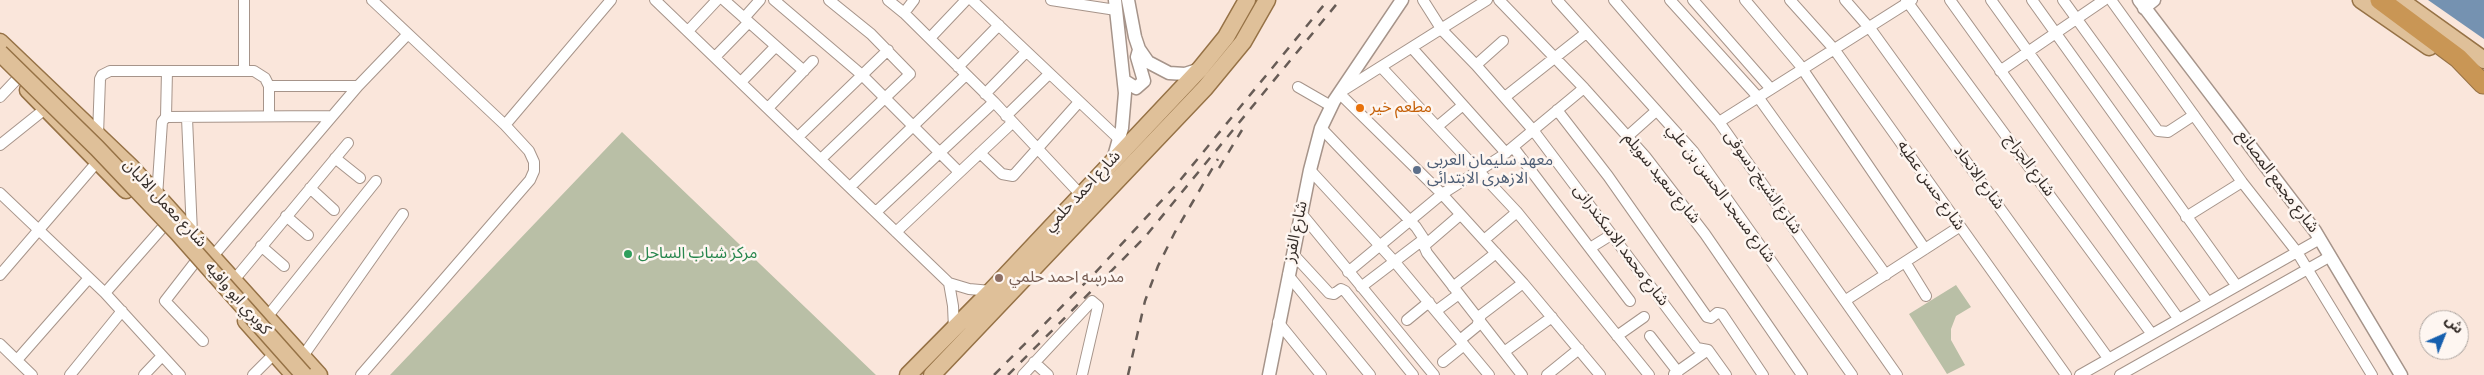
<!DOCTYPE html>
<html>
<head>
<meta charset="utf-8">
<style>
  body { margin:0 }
  #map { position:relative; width:2484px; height:375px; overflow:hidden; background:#fae6db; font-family:"Source Sans 3","Noto Sans Arabic",sans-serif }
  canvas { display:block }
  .north { position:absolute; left:2419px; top:310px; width:50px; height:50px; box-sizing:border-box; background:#fef6f1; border:1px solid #aea6a1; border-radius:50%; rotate:44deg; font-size:14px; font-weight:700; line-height:20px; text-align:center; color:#362e2a }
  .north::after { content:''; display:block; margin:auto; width:18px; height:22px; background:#165fae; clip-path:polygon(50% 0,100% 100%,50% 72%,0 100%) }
</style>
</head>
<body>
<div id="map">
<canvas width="2484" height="375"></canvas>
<div class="north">ش</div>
</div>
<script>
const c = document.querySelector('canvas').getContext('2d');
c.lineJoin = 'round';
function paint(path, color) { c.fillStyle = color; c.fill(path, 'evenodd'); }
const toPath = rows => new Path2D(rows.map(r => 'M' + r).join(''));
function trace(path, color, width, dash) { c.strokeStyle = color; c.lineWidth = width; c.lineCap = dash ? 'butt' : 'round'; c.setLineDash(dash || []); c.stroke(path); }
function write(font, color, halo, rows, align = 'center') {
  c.font = font + ' "Source Sans 3","Noto Sans Arabic",sans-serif'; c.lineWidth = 5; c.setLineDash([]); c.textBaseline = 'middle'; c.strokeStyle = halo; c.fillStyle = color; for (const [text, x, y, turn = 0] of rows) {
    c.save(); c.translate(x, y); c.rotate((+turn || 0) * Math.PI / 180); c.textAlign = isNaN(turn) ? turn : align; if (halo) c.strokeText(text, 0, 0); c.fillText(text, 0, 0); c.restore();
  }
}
paint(toPath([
  [622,132,876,375,390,375],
  [1956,285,1971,307,1956,316,1951,329,1951,340,1965,365,1947,374,1909,314]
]), '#b9bfa6');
paint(toPath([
  [2428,0,2484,0,2484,39]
]), '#7592b1');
const minor = toPath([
  [655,0,949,283,969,289,991,291],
  [724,0,804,71],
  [774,0,862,75,959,172],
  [888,0,904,13,994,102,1081,195],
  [972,0,1119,139],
  [1051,0,1116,10],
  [1423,0,1442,30,1476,65,1533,130,1697,348,1708,350,1726,375],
  [1487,0,1339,93,1442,194,1523,283,1600,375],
  [1499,0,1584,88,1645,156,1705,234,1802,375],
  [1557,0,1693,151,1852,375],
  [1614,0,1719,122,1897,375],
  [1670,0,1758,97,1886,275],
  [1693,0,1771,89],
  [1745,0,1799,64,1925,249],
  [1790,0,1834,49,2066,375],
  [1845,0,1872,31,2108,358],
  [1906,0,2151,333],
  [1950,0,2178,318],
  [1991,0,2207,301],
  [2032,0,2236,285],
  [2063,0,2158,131,2168,132,2194,115],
  [2111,0,2242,182,2297,252,2372,375],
  [904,13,914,0],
  [744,18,760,0],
  [688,31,717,0],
  [930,38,966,0],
  [1412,48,1506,153],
  [715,57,749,22],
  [1476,65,1503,41],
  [958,67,999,25],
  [1382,68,1517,212,1649,375],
  [244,69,244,0],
  [2000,71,2104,0],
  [741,82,776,46],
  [269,86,358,86],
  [1298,87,1331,106],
  [985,94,1026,52],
  [0,97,17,79],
  [1505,97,1586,33],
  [768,108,813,61],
  [1557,110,1608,176,1707,317,1711,318,1717,313,1722,314,1763,375],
  [1006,116,1049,74],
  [166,117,332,116],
  [187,118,192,233],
  [1719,122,1912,0],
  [505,125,611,0],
  [1438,126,1463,105],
  [1321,128,1416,227,1424,239,1424,246,1427,253,1522,375],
  [98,135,100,79,102,75,110,71,254,71,265,78,269,86,269,115],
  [1628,136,1656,111],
  [798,137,888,50],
  [0,145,45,109],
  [1513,147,1630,301],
  [980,153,1002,174,1013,176,1079,102],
  [335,158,360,178],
  [821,159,910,74,871,34,829,0],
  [1310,170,1394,261,1489,375],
  [850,187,966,75],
  [310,188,334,210],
  [0,193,105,293,180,375],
  [157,197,162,122,166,117,167,71],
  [876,212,994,102],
  [1301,213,1434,375],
  [286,216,308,235],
  [2186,217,2242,182],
  [896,232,1012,123],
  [1484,240,1517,212],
  [261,246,284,266],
  [1424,246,1460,215],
  [1590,248,1611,235],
  [1293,254,1329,293,1334,294,1341,289,1345,291,1413,375],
  [213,256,358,86,408,34],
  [196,261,165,301,203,341],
  [1905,262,1926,296],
  [1348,272,1442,194,1502,156,1584,88],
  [0,275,98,161],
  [1288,275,1370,375],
  [234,280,348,143],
  [949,283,953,306,954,329],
  [1361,287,1424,239],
  [1453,287,1496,253],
  [105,293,163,227],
  [1846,300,1959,227],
  [1436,311,1459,294],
  [267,317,376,181],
  [1407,320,1429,302],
  [1278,322,1321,375],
  [1617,336,1644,317],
  [1650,336,1678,372],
  [1460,340,1477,326,1481,315,1523,283],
  [0,344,32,375],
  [1504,352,1552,317],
  [303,356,403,214],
  [17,360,89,278],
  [1034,362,1048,375],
  [1443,362,1464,345],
  [1674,374,1708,350],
  [70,375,122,311],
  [144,375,162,356],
  [253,375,274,354],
  [361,375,530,180,534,171,534,162,529,151,505,125,372,0],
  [1023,375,1092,301,1098,306,1082,375],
  [1547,375,1579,349],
  [2080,375,2320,239],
  [2120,375,2329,257]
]);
const tertiary = toPath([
  [1128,0,1135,37,1139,49,1148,62,1169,73,1185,74,1200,69],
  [2139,0,2315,231,2401,375],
  [2144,8,2154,0],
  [1125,81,1136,88,1144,81,1137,57,1139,50],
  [1113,160,1122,128,1125,93,1115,0],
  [1269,375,1310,170,1321,128,1334,101,1402,0]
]);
const primary = toPath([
  [2361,0,2429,47],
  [2400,0,2484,60],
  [0,42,131,167,319,375],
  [28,90,126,190],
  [246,321,294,375],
  [908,375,991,291,1200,69,1226,37,1247,0],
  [932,375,1205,88,1243,42,1267,0]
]);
const motorway = toPath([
  [2380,0,2458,58,2483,84]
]);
trace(minor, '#a6948a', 12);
trace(tertiary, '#a6948a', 15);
trace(primary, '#967246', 19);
trace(motorway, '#967246', 21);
trace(minor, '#fff', 10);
trace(tertiary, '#fff', 12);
trace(primary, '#dfc099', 16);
trace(motorway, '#c99655', 19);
trace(toPath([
  [1219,168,1242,130],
  [994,375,1094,274,1177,184,1328,0],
  [1008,375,1145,237,1340,0],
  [1128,375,1145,301,1158,266,1175,232,1218,159]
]), '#675c56', 2.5, [9, 9]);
const primaryBridge = toPath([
  [0,53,97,148,177,232,304,375]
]);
trace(primaryBridge, '#967246', 19, []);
trace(primaryBridge, '#dfc099', 16);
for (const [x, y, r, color] of [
  [1360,108,5,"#e8710a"],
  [1417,170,5,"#5c6f8a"],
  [628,254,5,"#2e9e5b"],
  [999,278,5,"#8d6e63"]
]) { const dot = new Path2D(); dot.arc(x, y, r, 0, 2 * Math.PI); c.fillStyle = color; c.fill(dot); trace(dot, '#fef6f1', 2); }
write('16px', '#c56008', '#fef6f1', [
  ["مطعم خير",1370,108]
], 'left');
write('16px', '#4e5e75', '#fef6f1', [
  ["معهد سليمان العربى",1427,161],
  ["الازهرى الابتدائى",1427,179]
], 'left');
write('16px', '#362e2a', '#fef6f1', [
  ["شارع الجراج",2029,166,54],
  ["شارع الاتحاد",1978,178,54],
  ["شارع سعيد سويلم",1661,179,51],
  ["شارع مجمع المصانع",2277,182,53],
  ["شارع الشيخ دسوقى",1762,183,55],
  ["شارع حسن عطيه",1930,186,55],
  ["شارع احمد حلمي",1083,192,-47],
  ["شارع مسجد الحسن بن علي",1720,194,53],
  ["شارع معمل الالبان",164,204,47],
  ["شارع الفرز",1297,232,-78],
  ["شارع محمد الاسكندرانى",1620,246,53],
  ["كوبري ابو وافيه",237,299,49]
]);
write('16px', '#27864d', '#fef6f1', [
  ["مركز شباب الساحل",638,254]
], 'left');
write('16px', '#785e54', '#fef6f1', [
  ["مدرسه احمد حلمي",1009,278]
], 'left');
</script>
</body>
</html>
